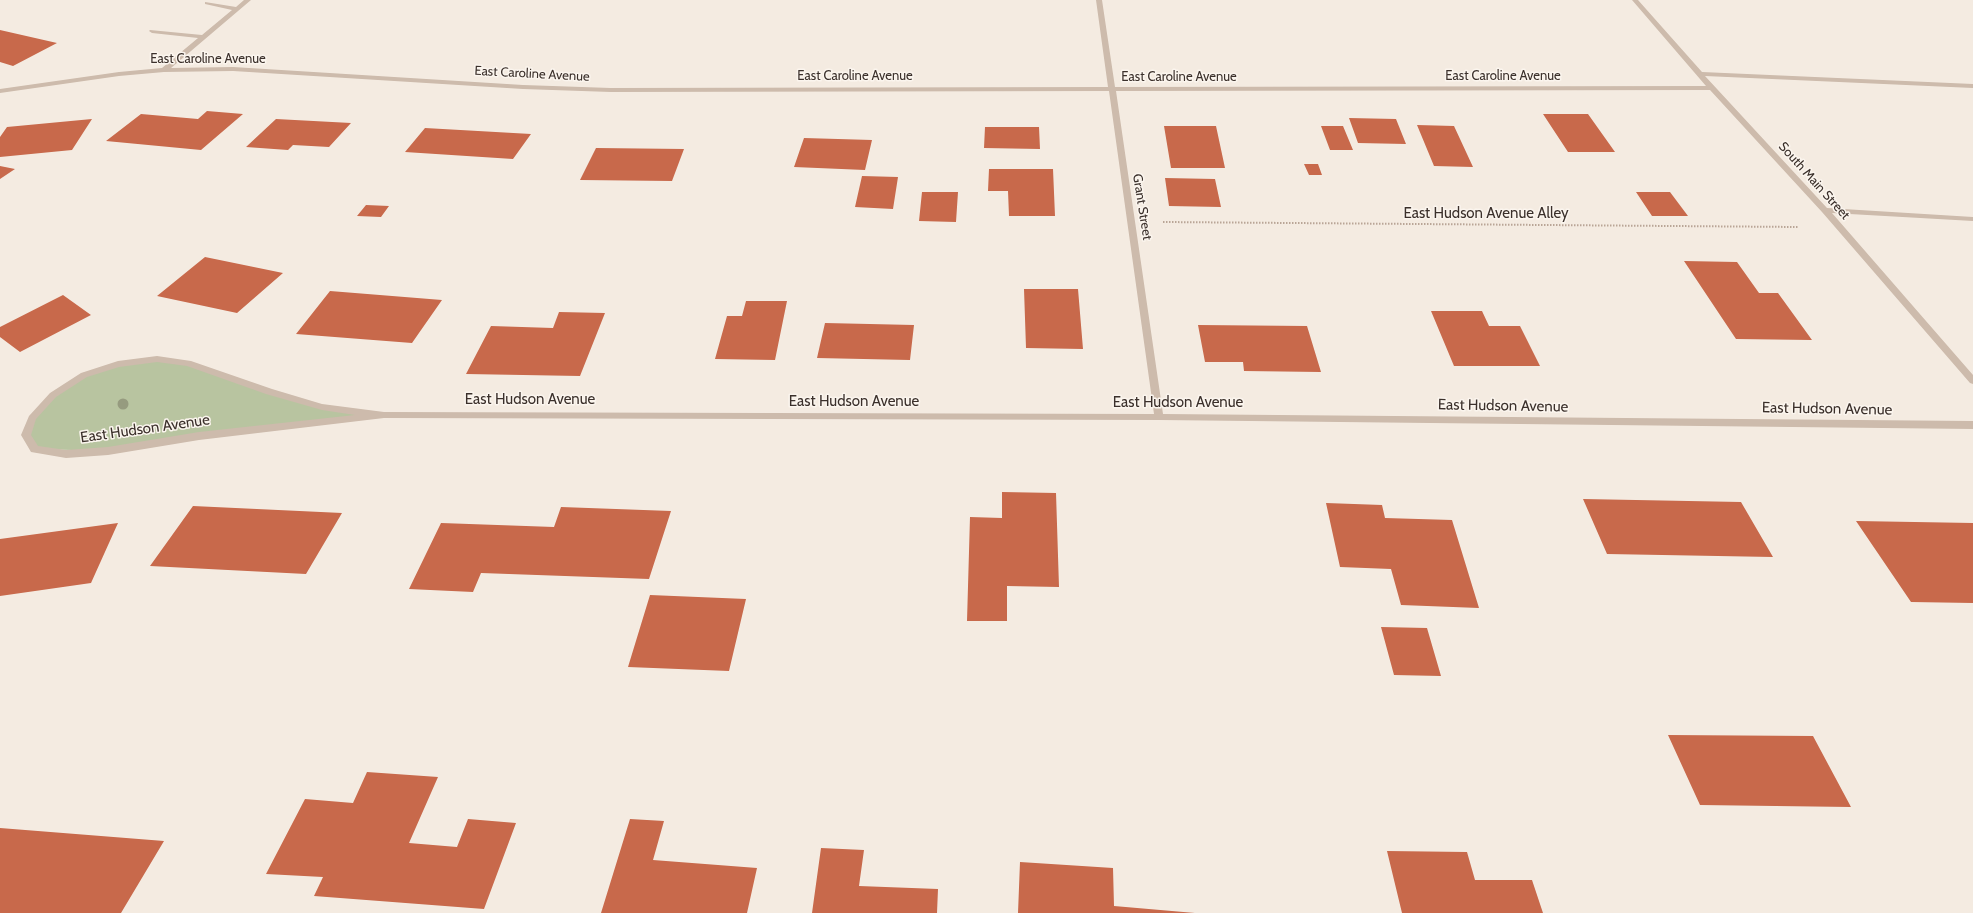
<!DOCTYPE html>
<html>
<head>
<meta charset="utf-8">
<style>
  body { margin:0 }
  canvas { display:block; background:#f4ebe1 }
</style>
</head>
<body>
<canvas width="1973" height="913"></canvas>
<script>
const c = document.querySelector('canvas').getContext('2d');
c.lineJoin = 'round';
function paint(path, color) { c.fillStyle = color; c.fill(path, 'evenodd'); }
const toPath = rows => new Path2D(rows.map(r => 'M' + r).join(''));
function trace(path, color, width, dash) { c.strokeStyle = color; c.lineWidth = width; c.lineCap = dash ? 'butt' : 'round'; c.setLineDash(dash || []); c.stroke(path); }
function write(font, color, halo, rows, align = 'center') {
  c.font = font + ' Cabin,sans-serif'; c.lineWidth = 3; c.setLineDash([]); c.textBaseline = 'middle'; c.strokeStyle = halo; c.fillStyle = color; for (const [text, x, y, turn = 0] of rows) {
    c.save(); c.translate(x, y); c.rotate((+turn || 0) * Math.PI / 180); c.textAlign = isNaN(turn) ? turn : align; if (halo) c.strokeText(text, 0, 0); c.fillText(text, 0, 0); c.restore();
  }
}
paint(toPath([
  [157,359,188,364,322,407,381,415,108,451,35,449,27,435,32,418,53,395,84,375,118,364]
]), '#b8c4a0');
paint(toPath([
  [0,30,57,43,13,66,0,62],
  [207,111,243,114,201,150,106,141,141,114,198,119],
  [1543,114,1588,114,1615,152,1568,152],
  [1349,118,1396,119,1406,144,1358,143],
  [92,119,72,150,0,157,0,137,7,127],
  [276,119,351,123,329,147,293,145,288,150,246,147],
  [1417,125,1454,126,1473,167,1434,166],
  [1164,126,1216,126,1225,168,1171,168],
  [1321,126,1343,126,1353,150,1330,150],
  [985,127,1039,127,1040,149,984,148],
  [425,128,531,134,513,159,405,152],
  [804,138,872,140,865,170,794,167],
  [596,148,684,149,672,181,580,180],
  [1304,164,1318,164,1322,175,1309,175],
  [0,166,15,169,0,179],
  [989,169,1053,169,1055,216,1009,216,1008,191,988,191],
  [862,176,898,177,893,209,855,207],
  [1165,178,1215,179,1221,207,1169,206],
  [922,192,958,192,956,222,919,221],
  [1636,192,1670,192,1688,216,1652,216],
  [366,205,389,206,381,217,357,216],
  [205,257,283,273,237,313,157,296],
  [1684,261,1737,262,1759,293,1778,293,1812,340,1736,339],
  [1024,289,1078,289,1083,349,1026,348],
  [330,291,442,300,412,343,296,334],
  [63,295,91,315,20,352,0,337,0,327],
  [746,301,787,301,775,360,715,359,727,316,742,316],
  [1431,311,1482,311,1489,326,1520,326,1540,366,1454,366],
  [559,312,605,313,580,376,466,374,491,326,553,328],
  [825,323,914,325,910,360,817,358],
  [1198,325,1307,326,1321,372,1244,371,1243,362,1205,362],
  [1002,492,1056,493,1059,587,1007,586,1007,621,967,621,970,517,1002,518],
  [1583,499,1741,502,1773,557,1607,554],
  [1326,503,1382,505,1385,518,1452,520,1479,608,1401,605,1391,569,1340,567],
  [193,506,342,513,306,574,150,566],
  [561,507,671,511,649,579,481,573,473,592,409,589,441,523,554,527],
  [1856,521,1973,523,1973,603,1911,602],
  [118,523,91,583,0,596,0,539],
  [650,595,746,599,729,671,628,667],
  [1381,627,1427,628,1441,676,1394,675],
  [1668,735,1813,736,1851,807,1700,805],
  [367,772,438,777,409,843,457,847,468,819,516,823,484,909,314,896,323,877,266,874,305,799,353,803],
  [630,819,664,821,653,860,757,868,747,913,601,913],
  [0,828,164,841,121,913,0,913],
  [821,848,864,850,859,886,938,889,937,913,812,913],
  [1387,851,1467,852,1475,880,1532,880,1543,913,1402,913],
  [1020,862,1113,868,1114,906,1195,913,1018,913]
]), '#c8694b');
trace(toPath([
  [1163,222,1798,227]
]), '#b9a596', 2, [1.5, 1.5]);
paint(toPath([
  [244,0,251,0,171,68,233,67,523,85,611,88,1108,87,1096,0,1102,0,1115,87,1706,86,1632,0,1638,0,1702,72,1973,84,1973,88,1705,76,1827,208,1973,217,1973,221,1832,213,1973,375,1973,384,1970,383,1822,212,1710,90,1116,91,1163,414,1973,421,1973,429,1159,420,384,418,199,440,108,455,66,458,31,452,21,435,29,416,50,393,81,373,118,361,157,356,191,361,272,389,322,404,384,412,1154,414,1109,91,611,92,523,89,233,71,164,72,119,76,0,93,0,89,119,72,162,68,198,38,152,33,149,31,150,30,202,35,232,10,205,4,205,2,236,7,244,0],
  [157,362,187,366,266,394,322,410,355,415,199,432,108,447,66,450,38,446,31,435,36,419,56,397,87,377,119,367,157,362]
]), '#cdbbac');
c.fillStyle = '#969b7f';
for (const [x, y] of [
  [123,404]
]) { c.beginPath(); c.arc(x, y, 5.5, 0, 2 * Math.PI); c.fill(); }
write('13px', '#3b302b', '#fbf5ee', [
  ["East Caroline Avenue",208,59],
  ["East Caroline Avenue",532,74,3],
  ["East Caroline Avenue",855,76],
  ["East Caroline Avenue",1503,76],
  ["East Caroline Avenue",1179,77],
  ["South Main Street",1814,181,48],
  ["Grant Street",1142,207,81]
]);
write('15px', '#3b302b', '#fbf5ee', [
  ["East Hudson Avenue Alley",1486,214],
  ["East Hudson Avenue",530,400],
  ["East Hudson Avenue",854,402],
  ["East Hudson Avenue",1178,403],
  ["East Hudson Avenue",1503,406,1],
  ["East Hudson Avenue",1827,409,1],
  ["East Hudson Avenue",145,429,-8]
]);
</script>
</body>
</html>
